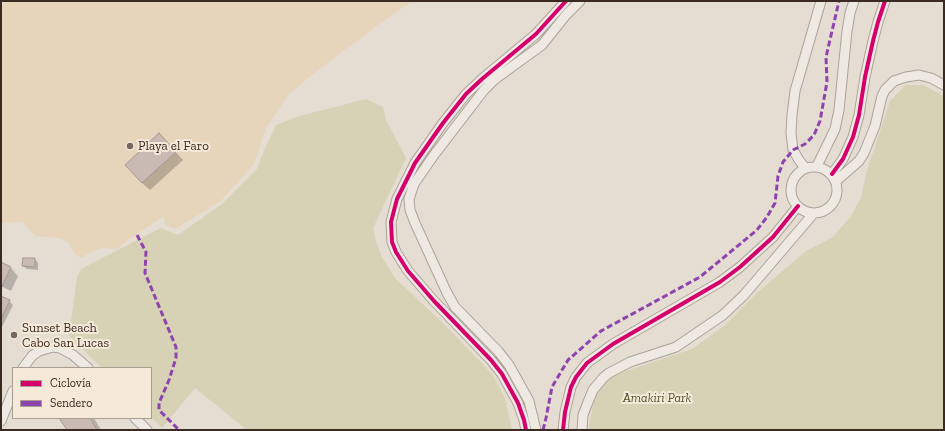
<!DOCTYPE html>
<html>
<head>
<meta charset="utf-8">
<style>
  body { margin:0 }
  #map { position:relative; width:945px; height:431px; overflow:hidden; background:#e5dcd2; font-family:"Zilla Slab",serif }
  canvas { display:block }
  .frame { position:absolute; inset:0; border:2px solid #3a2a22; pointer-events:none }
  .legend { position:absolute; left:12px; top:367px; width:140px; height:52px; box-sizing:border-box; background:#f5e9d9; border:1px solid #aa9d90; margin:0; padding:5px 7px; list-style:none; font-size:12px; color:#3a2a22 }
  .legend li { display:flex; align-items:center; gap:8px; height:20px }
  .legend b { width:20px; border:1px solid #aa9d90 }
</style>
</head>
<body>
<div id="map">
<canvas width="945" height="431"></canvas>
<div class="frame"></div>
<ul class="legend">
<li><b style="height:5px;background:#d6006c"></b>Ciclovía</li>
<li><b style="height:5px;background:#8e44ad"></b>Sendero</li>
</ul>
</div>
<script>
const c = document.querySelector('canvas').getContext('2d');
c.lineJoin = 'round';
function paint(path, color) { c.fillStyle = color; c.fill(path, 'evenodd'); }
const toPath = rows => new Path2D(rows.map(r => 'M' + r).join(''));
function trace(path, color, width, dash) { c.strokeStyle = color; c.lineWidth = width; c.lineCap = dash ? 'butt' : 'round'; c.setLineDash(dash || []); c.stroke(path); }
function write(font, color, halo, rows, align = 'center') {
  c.font = font + ' "Zilla Slab",serif'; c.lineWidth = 4; c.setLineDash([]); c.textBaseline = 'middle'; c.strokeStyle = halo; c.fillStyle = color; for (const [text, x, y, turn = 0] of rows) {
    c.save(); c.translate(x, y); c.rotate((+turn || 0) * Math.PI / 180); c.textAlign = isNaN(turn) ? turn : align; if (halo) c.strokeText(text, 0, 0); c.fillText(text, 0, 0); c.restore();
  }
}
paint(toPath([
  [906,85,923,85,944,96,944,430,588,430,595,396,605,382,617,374,692,349,724,326,759,291,806,251,833,237,851,216,861,198,866,174,890,101],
  [366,99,383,107,386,120,406,158,373,228,376,242,382,257,395,278,448,328,493,375,505,398,512,430,247,430,195,388,162,428,151,417,151,368,102,368,69,336,77,277,81,269,161,228,178,235,222,204,257,169,265,148,276,125,299,116]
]), '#d7d2b5');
paint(toPath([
  [6,1,411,1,406,6,394,13,319,69,289,94,266,128,254,164,221,201,175,229,166,225,164,216,128,240,117,249,102,248,92,251,82,258,75,254,69,243,60,238,36,236,22,222,1,223,1,8]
]), '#e6d4bb');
paint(toPath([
  [166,142,183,160,150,190,142,183],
  [35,259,38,263,38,270,27,269,23,266],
  [1,263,11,268,18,276,11,291,1,286],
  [1,297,9,301,13,305,2,327,1,326],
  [60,418,94,418,101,430,68,430]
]), '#0003');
const building = toPath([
  [159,133,176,152,142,183,125,165,159,133],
  [23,258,35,258,35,267,22,266,23,258],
  [1,262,11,267,1,289,1,262],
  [1,296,10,300,1,319,1,296],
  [59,418,90,418,97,430,67,430,59,418]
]);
paint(building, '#c9bbb3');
trace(building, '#a69891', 1);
const minor = toPath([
  [817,166,835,129,839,110,847,31,850,13,854,1],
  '791 190a23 23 0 1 1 46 0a23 23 0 1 1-46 0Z',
  [805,168,799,160,793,150,791,133,792,115,795,91,821,1],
  [832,174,843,159,853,137,859,115,865,77,873,41,878,22,885,1],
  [836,181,859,161,864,153,875,126,882,96,885,90,894,81,906,77,919,75,931,78,944,85],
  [23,368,32,356,39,351,53,347,60,348,73,355,88,368],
  [135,418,147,430],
  [1,421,13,391],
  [526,430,524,420,518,403,502,374,491,360,434,301,408,271,396,252,392,242,391,222,397,199,415,163,443,123,466,94,482,79,536,34,566,1],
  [536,430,529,401,509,365,498,351,455,307,447,293,415,223,410,210,409,199,414,184,434,155,484,90,495,79,542,45,566,15,580,1],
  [563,430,565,412,571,387,576,377,587,363,613,344,720,282,740,267,773,237,798,206],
  [582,430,583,415,588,402,593,390,603,378,609,373,630,362,676,347,723,315,744,295,814,213]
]);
trace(minor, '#aba29a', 11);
trace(minor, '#eee9e3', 9);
trace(toPath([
  [137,235,146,252,145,273,176,347,176,358,169,380,159,403,159,410,178,429],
  [543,430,546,418,552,387,568,360,601,331,700,277,757,230,767,217,775,203,778,176,783,162,793,150,805,144,814,135,820,121,827,82,826,57,839,1]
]), '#8e44ad', 3, [6, 3]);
trace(toPath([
  [832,174,843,159,853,137,859,115,865,77,873,41,878,22,885,1],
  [526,430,524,420,518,403,502,374,491,360,434,301,408,271,396,252,392,242,391,222,397,199,415,163,443,123,466,94,482,79,536,34,566,1],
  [563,430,565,412,571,387,576,377,587,363,613,344,720,282,740,267,773,237,798,206]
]), '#d6006c', 4);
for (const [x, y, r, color] of [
  [130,146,4,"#766860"],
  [14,335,4,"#766860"]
]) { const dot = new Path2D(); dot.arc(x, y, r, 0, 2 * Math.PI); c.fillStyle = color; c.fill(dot); trace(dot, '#f5e9d9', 1.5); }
write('13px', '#3a2a22', '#f5e9d9', [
  ["Playa el Faro",138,146],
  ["Sunset Beach",22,328],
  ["Cabo San Lucas",22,343]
], 'left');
write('italic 13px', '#515629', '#f5e9d9', [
  ["Amakiri Park",657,398]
]);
</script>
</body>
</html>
